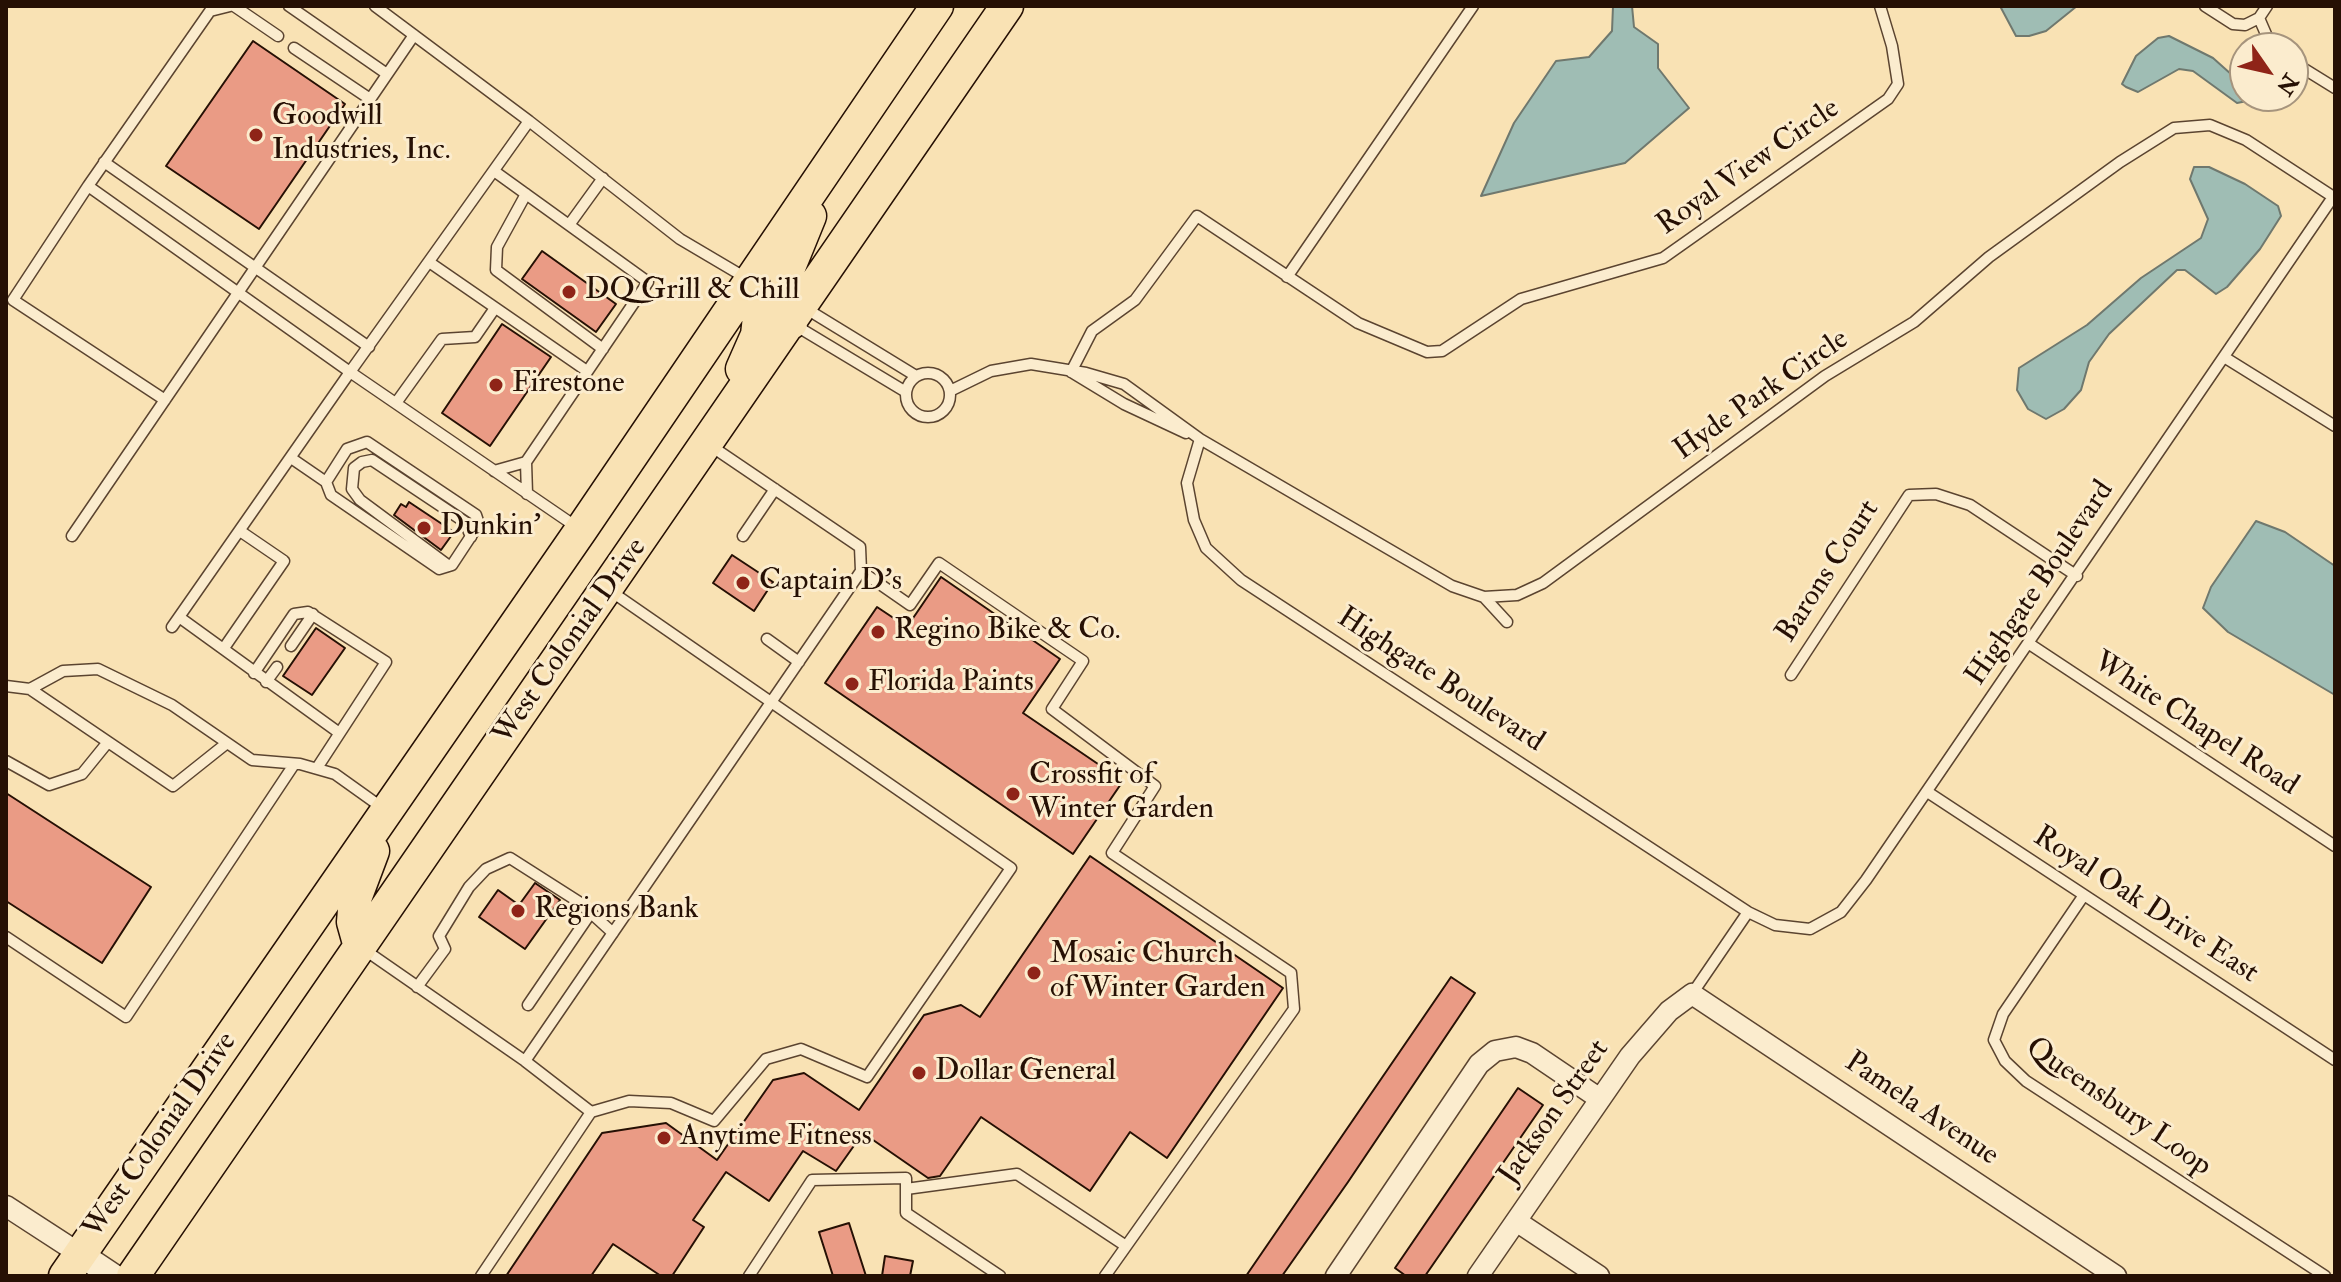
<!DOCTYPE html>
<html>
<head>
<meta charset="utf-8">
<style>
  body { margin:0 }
  #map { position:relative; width:2341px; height:1282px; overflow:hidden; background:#f9e2b4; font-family:"IM FELL Double Pica",serif }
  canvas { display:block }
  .frame { position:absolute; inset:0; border:8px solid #261004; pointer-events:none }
  .north { position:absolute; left:2229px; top:32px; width:80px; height:80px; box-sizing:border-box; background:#fbecce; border:2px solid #a6947d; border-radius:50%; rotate:124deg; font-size:22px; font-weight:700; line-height:32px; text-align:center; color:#261004 }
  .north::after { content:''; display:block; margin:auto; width:28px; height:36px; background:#8f2418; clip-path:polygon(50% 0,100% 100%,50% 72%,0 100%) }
</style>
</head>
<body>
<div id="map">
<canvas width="2341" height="1282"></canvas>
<div class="frame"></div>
<div class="north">N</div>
</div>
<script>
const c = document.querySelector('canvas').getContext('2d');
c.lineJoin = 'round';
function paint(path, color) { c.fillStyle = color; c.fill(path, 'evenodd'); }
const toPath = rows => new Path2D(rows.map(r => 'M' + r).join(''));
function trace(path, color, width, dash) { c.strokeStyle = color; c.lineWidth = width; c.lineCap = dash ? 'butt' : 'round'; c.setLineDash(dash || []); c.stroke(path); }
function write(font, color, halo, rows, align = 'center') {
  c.font = font + ' "IM FELL Double Pica",serif'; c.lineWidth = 6; c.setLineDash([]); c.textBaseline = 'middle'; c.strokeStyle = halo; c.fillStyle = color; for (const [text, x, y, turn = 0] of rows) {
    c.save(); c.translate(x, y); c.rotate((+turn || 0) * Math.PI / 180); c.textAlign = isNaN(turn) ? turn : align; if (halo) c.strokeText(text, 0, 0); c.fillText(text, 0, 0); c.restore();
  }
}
const water = toPath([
  [1613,6,1632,6,1634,27,1658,44,1658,68,1689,108,1625,163,1481,196,1514,123,1556,61,1589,57,1612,31,1613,6],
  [2000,6,2077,6,2046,31,2029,36,2016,36,2000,6],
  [2169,36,2213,58,2241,83,2247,101,2237,103,2193,71,2179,69,2138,92,2126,87,2122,84,2136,56,2158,38,2169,36],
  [2194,167,2209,167,2245,184,2278,206,2281,216,2260,249,2227,287,2216,294,2185,270,2177,270,2109,334,2089,362,2081,390,2064,409,2046,419,2028,409,2017,390,2019,368,2087,325,2141,278,2201,238,2208,219,2190,179,2194,167],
  [2256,521,2285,532,2335,566,2335,695,2228,632,2203,608,2211,587,2256,521]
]);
paint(water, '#9fbdb4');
trace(water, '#6f786e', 2);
const building = toPath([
  [253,41,345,104,259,229,166,166,253,41],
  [542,251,616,304,596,332,522,279,542,251],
  [502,324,551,357,490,446,442,413,502,324],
  [409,502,454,532,441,550,394,515,401,504,406,507,409,502],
  [732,555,773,582,754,611,713,583,732,555],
  [941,577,1060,659,1023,713,1123,781,1073,854,825,683,877,607,907,627,941,577],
  [316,628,345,648,312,695,283,676,316,628],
  [6,793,151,887,102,963,6,901,6,793],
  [1090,856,1283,988,1167,1158,1130,1132,1090,1191,981,1117,940,1176,928,1178,863,1133,836,1171,803,1151,769,1201,726,1172,693,1220,704,1227,672,1276,661,1276,613,1244,591,1276,506,1276,602,1133,666,1123,717,1160,773,1080,804,1073,859,1110,924,1015,961,1005,980,1017,1090,856],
  [535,883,560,900,525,949,479,917,498,890,519,905,535,883],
  [1451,977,1475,993,1348,1182,1282,1276,1246,1276,1451,977],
  [1518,1088,1543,1105,1425,1276,1406,1276,1395,1268,1518,1088],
  [849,1223,866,1276,833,1276,819,1232,849,1223],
  [885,1256,913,1261,910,1276,882,1276,885,1256]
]);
paint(building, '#ea9b85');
trace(building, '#261004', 2);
const service = toPath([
  [234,6,278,36],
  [289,6,387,74],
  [375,6,529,121],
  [2205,6,2233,24,2245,25,2259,18,2267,6],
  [2259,18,2272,48],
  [294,48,370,99],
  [2293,62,2335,88],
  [104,162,369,347],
  [494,171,648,282,526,462],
  [88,186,13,300,165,400],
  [526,194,497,247,496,270,603,349],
  [569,225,603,178],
  [429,262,587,371],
  [1287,277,1473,6],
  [805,308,916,376],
  [793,324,906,392],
  [2224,357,2335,426],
  [1071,372,1092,331,1135,300,1197,216,1358,323,1427,352,1442,351,1521,299,1663,258,1888,99,1898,84,1892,46,1880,6],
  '906 395a22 22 0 1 1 44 0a22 22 0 1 1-44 0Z',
  [1073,373,1124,404,1186,433],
  [950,391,991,371,1031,364,1086,373,1124,384,1200,439,1452,586,1484,597,1517,595,1543,583,1825,376,1914,322,1989,257,2120,162,2174,128,2210,125,2246,140,2335,198],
  [396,403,442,339,475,337,495,308],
  [1200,439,1187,483,1194,520,1206,548,1241,580,1748,912,1775,925,1810,929,1841,912,1866,880,2333,197],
  [291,458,326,482,331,495,439,569,452,565,479,524,476,515,367,442,347,449,326,482],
  [494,471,526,462,527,494],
  [578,528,350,372,529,121,680,239,746,278],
  [72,536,414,35],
  [743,536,775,489],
  [449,566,360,500,352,489,354,468,362,462,372,460,465,522,471,537],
  [861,571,910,605,939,563,1083,661,1052,709,1155,786,1112,853,1291,973,1294,1009,1105,1276],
  [1484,597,1507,622],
  [179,617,338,732],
  [172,627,350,372,88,186,210,11,230,6],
  [767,639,799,662],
  [2028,643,2335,846],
  [291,646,313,614],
  [224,648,284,561,240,531],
  [254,673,294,614,308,612,386,662,317,768],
  [1791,675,1909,495,1936,494,1970,505,2077,576],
  [266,682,277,667],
  [6,686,30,689,63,671,98,669,172,705,252,760,300,764,335,774,384,809],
  [30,689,173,786,227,743],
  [6,761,49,785,82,774,108,742],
  [1929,793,2335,1060],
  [2084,895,2003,1014,1994,1040,2005,1061,2026,1081,2325,1276],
  [6,937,126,1017,293,766],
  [362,948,525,1061,591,1112],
  [417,987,445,949,439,936,469,887,486,869,510,858,579,902,613,933],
  [1692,994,1748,912],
  [528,1005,590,914],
  [525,1061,861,571,860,547,711,446],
  [906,1189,1017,1174,1126,1246],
  [481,1276,591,1112,629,1101,671,1103,714,1121,766,1059,801,1049,867,1077,1011,868,609,590],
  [749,1276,812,1180,906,1178,906,1213,1000,1276]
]);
const minor = toPath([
  [6,1206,80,1254],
  [1516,1221,1599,1276],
  [1336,1276,1479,1064,1495,1051,1516,1047,1532,1053,1600,1099],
  [1478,1276,1630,1056,1669,1011,1692,994,2116,1276]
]);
const tertiary = toPath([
  [80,1254,113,1276]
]);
const trunk = toPath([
  [791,323,786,275,810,216],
  [742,369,757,335,760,308,752,280],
  [360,947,353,922,355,899,373,851],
  [65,1276,581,530,937,6],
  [133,1276,1007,6]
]);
trace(service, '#5b4430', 13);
trace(minor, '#5b4430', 23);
trace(tertiary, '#5b4430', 27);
trace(trunk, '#261004', 35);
trace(service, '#fbecce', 10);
trace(minor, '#fbecce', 20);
trace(tertiary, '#fbecce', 24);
trace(trunk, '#f9e2b4', 32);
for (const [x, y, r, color] of [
  [256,135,8,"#8f2418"],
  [569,292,8,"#8f2418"],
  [496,385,8,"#8f2418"],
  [424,528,8,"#8f2418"],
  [743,583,8,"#8f2418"],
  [878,632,8,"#8f2418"],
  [852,684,8,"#8f2418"],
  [1013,794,8,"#8f2418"],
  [518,911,8,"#8f2418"],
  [1034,973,8,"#8f2418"],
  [919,1073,8,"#8f2418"],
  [664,1138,8,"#8f2418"]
]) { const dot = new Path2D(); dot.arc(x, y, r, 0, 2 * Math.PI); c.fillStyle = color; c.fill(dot); trace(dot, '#fbecce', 3); }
write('30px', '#261004', '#fbecce', [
  ["Goodwill",272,118],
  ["Industries, Inc.",272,152],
  ["DQ Grill & Chill",585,292],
  ["Firestone",512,385],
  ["Dunkin'",440,528],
  ["Captain D's",759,583],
  ["Regino Bike & Co.",894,632],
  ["Florida Paints",868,684],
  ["Crossfit of",1029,777],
  ["Winter Garden",1029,811],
  ["Regions Bank",534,911],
  ["Mosaic Church",1050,956],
  ["of Winter Garden",1050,990],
  ["Dollar General",935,1073],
  ["Anytime Fitness",680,1138]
], 'left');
write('30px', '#261004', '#fbecce', [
  ["Royal View Circle",1749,168,-35],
  ["Hyde Park Circle",1762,396,-35],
  ["Barons Court",1829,572,-57],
  ["Highgate Boulevard",2041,584,-56],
  ["West Colonial Drive",571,642,-55],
  ["Highgate Boulevard",1440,681,33],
  ["White Chapel Road",2195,725,33],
  ["Royal Oak Drive East",2145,906,33],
  ["Queensbury Loop",2118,1108,35],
  ["Pamela Avenue",1921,1110,34],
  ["Jackson Street",1555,1113,-55],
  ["West Colonial Drive",161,1136,-55]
]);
</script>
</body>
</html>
